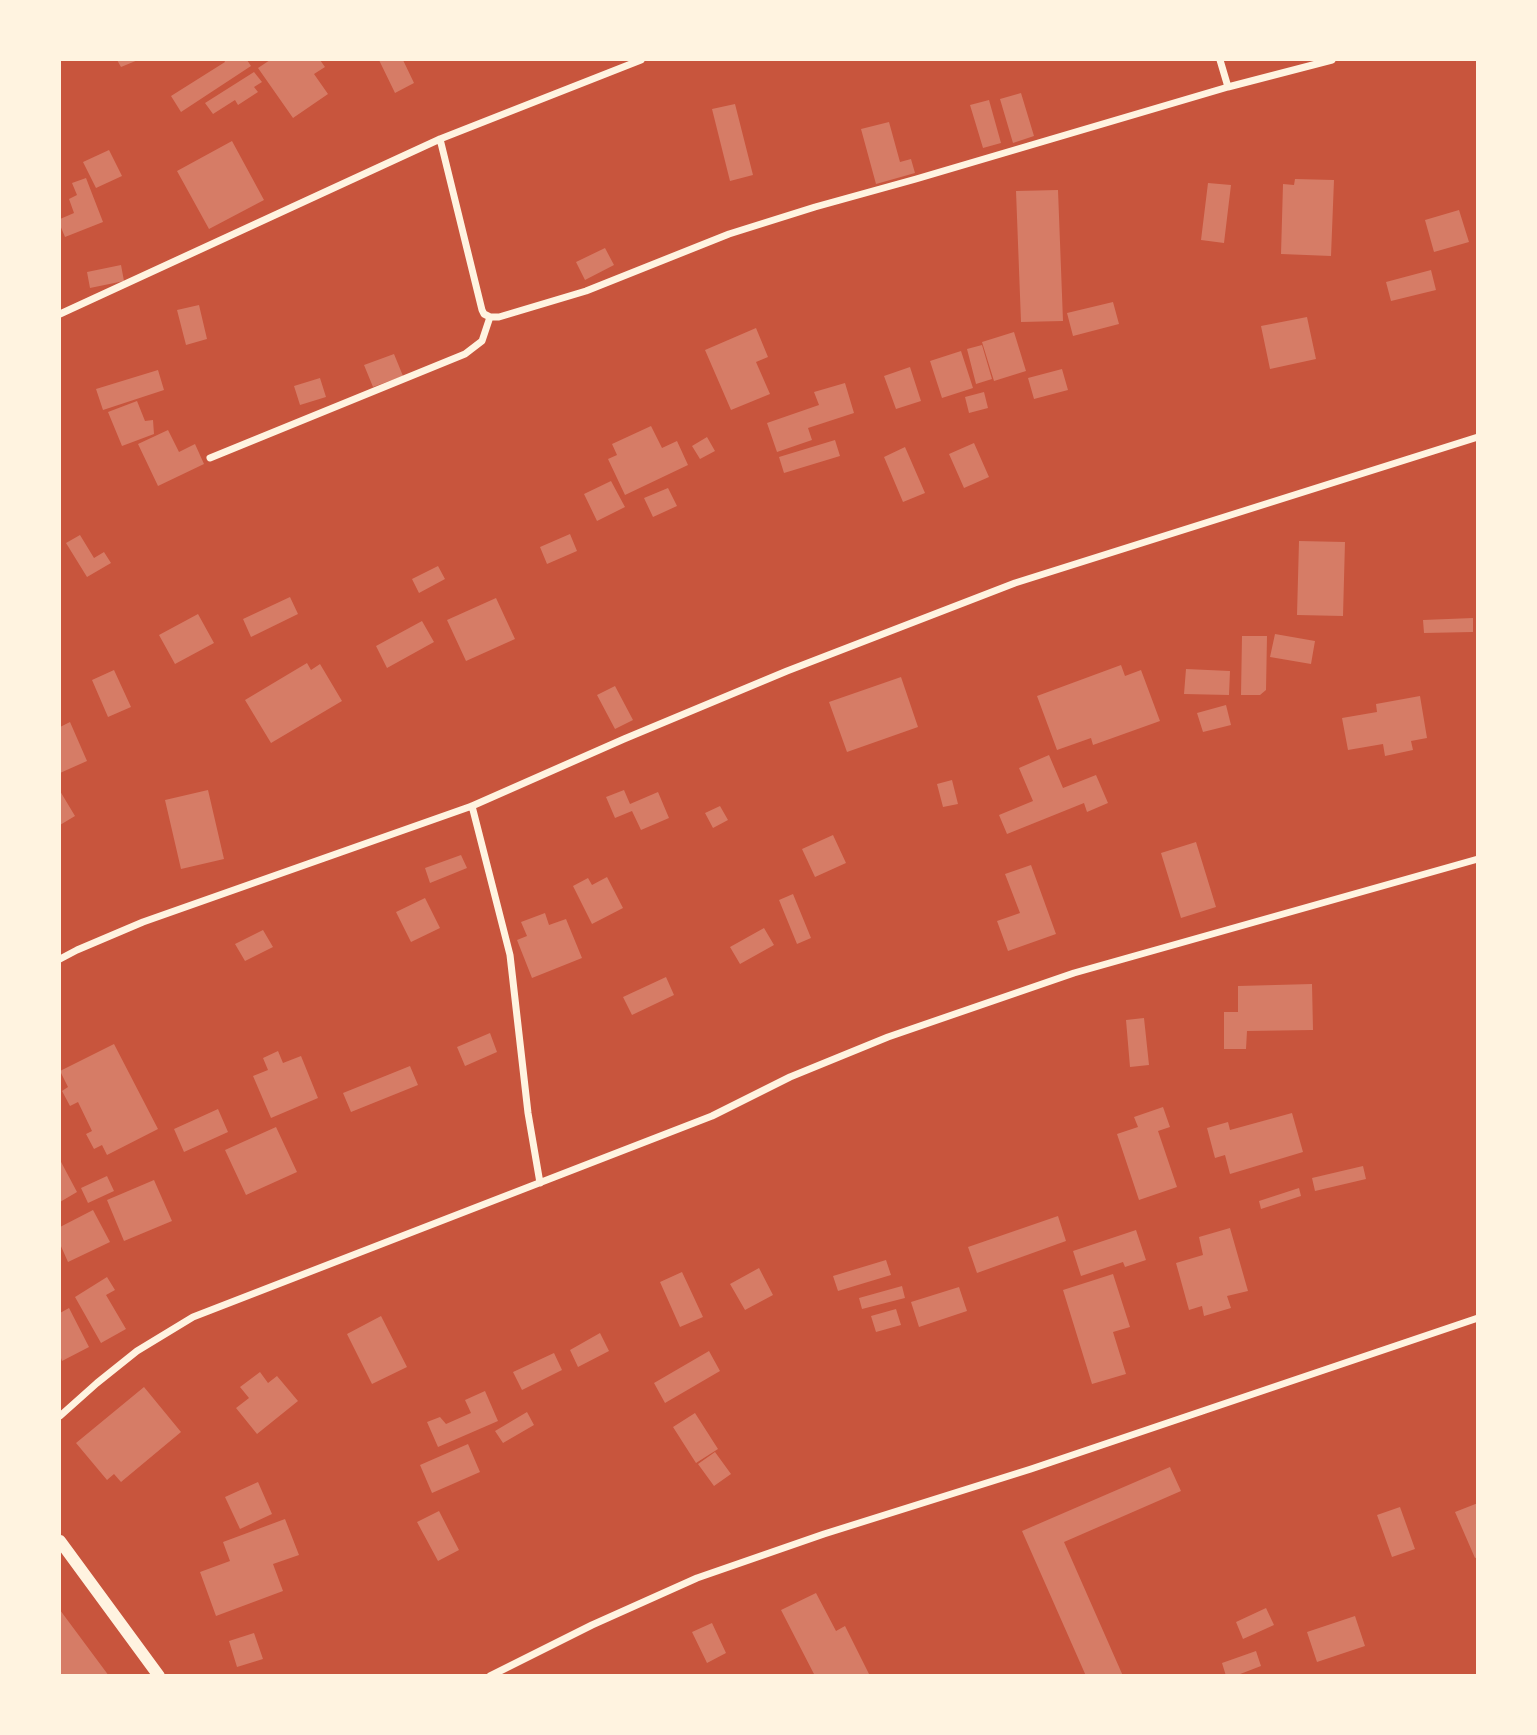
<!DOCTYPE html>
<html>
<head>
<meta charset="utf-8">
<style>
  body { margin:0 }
  #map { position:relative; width:1537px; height:1735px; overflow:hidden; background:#c8553d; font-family:Bitter,serif }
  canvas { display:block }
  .frame { position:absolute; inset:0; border:61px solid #fff3e0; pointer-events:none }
</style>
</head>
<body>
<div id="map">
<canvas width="1537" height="1735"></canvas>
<div class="frame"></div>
</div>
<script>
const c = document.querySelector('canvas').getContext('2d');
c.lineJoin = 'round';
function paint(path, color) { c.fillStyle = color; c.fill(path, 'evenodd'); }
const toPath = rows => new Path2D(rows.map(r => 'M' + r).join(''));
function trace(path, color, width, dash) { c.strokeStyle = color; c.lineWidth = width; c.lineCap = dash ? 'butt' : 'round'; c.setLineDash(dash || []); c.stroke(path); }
paint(toPath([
  [117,60,138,60,121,67],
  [224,60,247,60,251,66,181,112,171,96,225,62],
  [270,60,320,60,325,67,314,74,328,94,293,118,258,68],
  [379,60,403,60,414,83,395,93],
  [254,72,262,82,254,87,258,92,238,105,235,100,213,114,205,103],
  [1021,93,1034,136,1013,143,1000,99],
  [989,100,1001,143,983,148,970,105],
  [735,104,753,175,730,181,712,109],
  [889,122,900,162,911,159,915,173,876,184,861,129],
  [232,141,264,200,209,229,177,171],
  [109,150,122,176,96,188,83,162],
  [86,178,103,222,65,237,60,225,60,219,74,213,69,199,77,195,72,183],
  [1295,179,1334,180,1331,256,1281,254,1283,184,1294,185],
  [1208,183,1231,185,1224,243,1201,240],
  [1058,190,1063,321,1021,322,1016,191],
  [1459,210,1469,242,1434,252,1425,220],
  [605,248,614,265,585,280,576,262],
  [121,265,124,281,90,288,87,272],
  [1431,270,1436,290,1391,301,1386,282],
  [1113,302,1119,324,1073,336,1067,313],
  [199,305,207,339,186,345,177,310],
  [1307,317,1316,359,1270,369,1261,326],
  [756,328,768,357,756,362,770,394,731,410,705,350],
  [1014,332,1026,371,994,381,982,342],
  [982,345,992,379,976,384,967,349],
  [961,351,973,388,942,398,930,361],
  [394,354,403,376,373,387,364,365],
  [910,367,921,401,896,409,884,376],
  [1062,369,1068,390,1034,399,1028,378],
  [158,370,164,390,103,410,96,389],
  [320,378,326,397,300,405,294,386],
  [845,383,854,413,808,428,812,440,777,452,767,423,819,405,814,392],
  [984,392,988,408,969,413,965,397],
  [137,401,145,421,153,420,154,434,122,446,108,412],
  [651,426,662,448,677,441,688,465,625,495,608,459,617,455,612,444],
  [168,430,179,452,195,444,204,464,158,486,138,444],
  [707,437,715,451,700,459,692,446],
  [835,440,840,456,784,473,779,457],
  [974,443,989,477,964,488,949,454],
  [905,447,925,493,903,502,884,457],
  [611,481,625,507,597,521,584,494],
  [668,488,677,506,653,517,644,498],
  [570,534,577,551,547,564,540,547],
  [80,535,94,558,104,552,111,563,87,577,66,543],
  [1299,541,1345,542,1343,616,1297,615],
  [438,566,445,579,419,593,412,579],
  [290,597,298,614,251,637,243,619],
  [496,598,515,639,466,661,447,620],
  [198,614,214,643,175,664,159,635],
  [1473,618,1473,632,1424,633,1423,620],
  [422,621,434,642,387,668,376,646],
  [1275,634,1315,641,1311,664,1270,657],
  [1242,636,1267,636,1266,690,1260,695,1241,695],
  [307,663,311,670,320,664,342,701,271,743,245,700],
  [1121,665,1125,676,1141,670,1160,721,1093,745,1091,738,1057,750,1037,696],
  [1186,669,1230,671,1229,695,1184,694],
  [114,670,131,707,108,717,92,680],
  [901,677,918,727,847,752,829,702],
  [615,686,633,720,615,729,597,695],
  [1420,696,1427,738,1411,741,1413,750,1385,756,1383,744,1348,750,1342,718,1377,712,1376,704],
  [1226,705,1231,725,1203,732,1197,713],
  [70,722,87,761,60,773,60,727],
  [1049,755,1063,788,1096,775,1108,803,1087,812,1084,803,1007,834,999,815,1033,801,1019,768],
  [952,780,958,804,943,807,937,784],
  [208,790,224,859,181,869,165,800],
  [624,790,630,804,658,792,669,818,641,830,632,811,615,818,606,797],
  [60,791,75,816,60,825],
  [720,806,728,820,713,828,705,813],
  [833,835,846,863,815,877,802,849],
  [1196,842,1216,907,1181,918,1161,853],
  [461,855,467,868,430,883,425,868],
  [1031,865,1056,934,1008,951,997,921,1020,913,1005,874],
  [607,877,623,908,592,924,573,886,588,878,592,885],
  [793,894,811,938,797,944,779,900],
  [425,898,440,928,411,942,396,912],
  [545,913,549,925,566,919,582,958,532,978,517,940,527,936,521,922],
  [764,928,774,945,740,964,730,947],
  [263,930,273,947,245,961,235,944],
  [666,977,674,995,632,1015,623,997],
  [1312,984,1313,1030,1247,1031,1246,1049,1224,1049,1224,1012,1238,1012,1238,986],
  [1144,1018,1149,1065,1130,1067,1126,1020],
  [490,1033,497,1052,465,1066,457,1047],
  [114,1044,158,1129,107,1155,102,1145,94,1149,86,1134,92,1131,78,1102,70,1106,62,1091,68,1087,60,1071],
  [278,1051,283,1063,301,1056,318,1098,271,1118,253,1076,268,1070,263,1058],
  [410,1066,418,1085,351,1112,343,1093],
  [1163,1107,1170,1127,1158,1131,1177,1187,1139,1200,1117,1134,1138,1127,1134,1117],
  [218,1109,228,1132,184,1152,174,1129],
  [1292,1113,1303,1152,1230,1174,1225,1155,1215,1158,1207,1128,1228,1122,1230,1130],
  [276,1127,297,1172,246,1195,225,1150],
  [60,1160,77,1192,60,1202],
  [1363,1166,1366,1179,1315,1191,1312,1178],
  [107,1176,114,1191,88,1203,81,1188],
  [154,1180,172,1221,124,1241,107,1200],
  [1299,1188,1301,1196,1261,1209,1259,1201],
  [93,1210,110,1242,68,1262,60,1244,60,1227],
  [1058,1216,1066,1241,977,1273,968,1247],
  [1230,1228,1248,1291,1227,1296,1231,1308,1204,1316,1202,1306,1189,1310,1176,1263,1203,1255,1199,1237],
  [1136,1230,1146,1260,1125,1267,1123,1262,1081,1276,1073,1251],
  [886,1260,891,1275,838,1291,833,1276],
  [759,1268,773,1295,745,1310,730,1284],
  [682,1272,703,1317,680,1327,660,1282],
  [1113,1274,1130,1327,1113,1332,1126,1374,1092,1384,1063,1290],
  [107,1277,115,1290,106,1295,126,1329,101,1343,75,1297],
  [902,1286,905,1298,862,1309,859,1298],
  [959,1287,967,1311,919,1327,911,1302],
  [69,1308,89,1347,62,1361,60,1355,60,1313],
  [896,1309,901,1325,876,1332,871,1316],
  [381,1316,407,1367,372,1384,347,1334],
  [600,1333,609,1351,578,1367,570,1350],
  [709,1351,720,1371,665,1403,654,1383],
  [554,1353,562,1370,522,1390,513,1372],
  [260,1372,268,1383,277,1376,298,1401,257,1434,236,1408,249,1398,240,1387],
  [144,1387,181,1432,121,1482,114,1474,107,1480,76,1443],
  [485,1391,498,1421,438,1447,427,1422,440,1417,446,1424,471,1413,465,1400],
  [527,1412,534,1425,503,1443,495,1431],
  [695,1413,718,1449,696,1463,673,1427],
  [468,1444,480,1472,432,1493,420,1465],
  [715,1452,731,1474,714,1486,698,1464],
  [1170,1467,1181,1491,1064,1542,1123,1676,1086,1676,1022,1531],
  [258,1482,272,1514,240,1529,225,1497],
  [1478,1503,1478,1557,1475,1558,1455,1512],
  [1400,1507,1415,1549,1392,1557,1377,1515],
  [439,1511,459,1550,438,1561,417,1522],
  [285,1519,299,1555,273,1564,283,1591,216,1616,200,1572,230,1561,223,1542],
  [816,1593,836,1631,845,1626,870,1676,815,1676,781,1610],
  [1266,1608,1274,1625,1243,1639,1236,1622],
  [60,1610,109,1676,60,1676],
  [1355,1616,1365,1646,1317,1662,1307,1632],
  [712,1623,726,1653,707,1663,692,1632],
  [254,1633,263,1659,237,1667,229,1641],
  [1256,1651,1261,1666,1235,1676,1226,1676,1222,1663]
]), '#d67c66');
trace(toPath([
  [1220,60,1228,87],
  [440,139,482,310,484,314,490,317,499,317,586,291,729,234,815,207,916,179,1228,87,1332,60],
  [60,314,440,139,641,60],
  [210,458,465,354,482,341,490,317],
  [472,806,510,955,528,1113,540,1183],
  [60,959,77,950,143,922,472,806,624,739,787,671,1015,583,1478,437],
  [60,1416,97,1383,137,1351,193,1317,712,1116,790,1077,888,1037,1074,973,1478,859],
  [490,1676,592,1625,697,1578,824,1534,1031,1469,1478,1318]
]), '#fff3e0', 7);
trace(toPath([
  [60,1541,159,1676]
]), '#fff3e0', 12);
</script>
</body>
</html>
